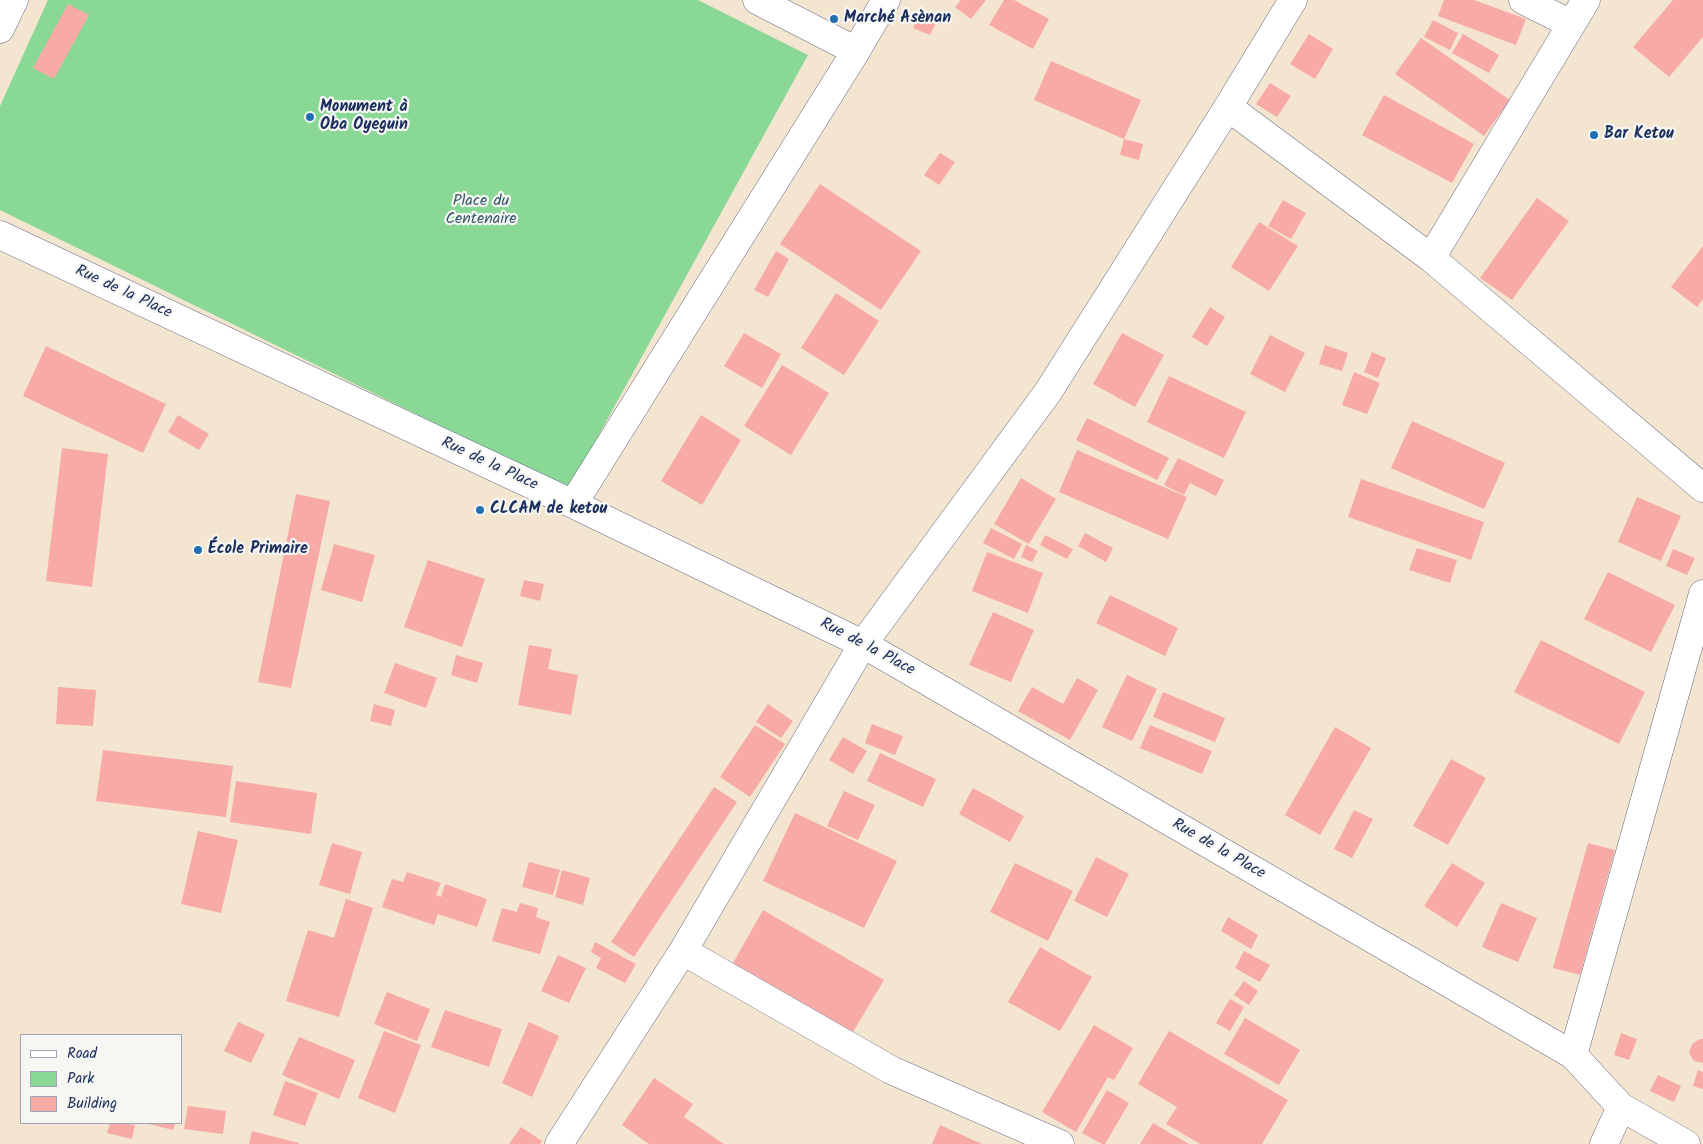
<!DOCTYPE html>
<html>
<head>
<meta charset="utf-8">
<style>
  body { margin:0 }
  #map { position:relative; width:1703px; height:1144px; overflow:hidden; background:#f4e5d0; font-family:Kalam,sans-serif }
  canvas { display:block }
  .legend { position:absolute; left:20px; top:1034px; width:162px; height:90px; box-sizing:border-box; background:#f6f6f2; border:1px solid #9ea6b7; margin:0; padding:6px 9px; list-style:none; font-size:15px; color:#1b2f5e }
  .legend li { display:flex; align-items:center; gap:10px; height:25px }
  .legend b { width:25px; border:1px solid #9ea6b7 }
</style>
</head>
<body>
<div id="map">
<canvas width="1703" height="1144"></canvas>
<ul class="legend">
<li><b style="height:6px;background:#fff"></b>Road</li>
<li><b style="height:14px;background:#8ad896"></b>Park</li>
<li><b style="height:14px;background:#f8aaa7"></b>Building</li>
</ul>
</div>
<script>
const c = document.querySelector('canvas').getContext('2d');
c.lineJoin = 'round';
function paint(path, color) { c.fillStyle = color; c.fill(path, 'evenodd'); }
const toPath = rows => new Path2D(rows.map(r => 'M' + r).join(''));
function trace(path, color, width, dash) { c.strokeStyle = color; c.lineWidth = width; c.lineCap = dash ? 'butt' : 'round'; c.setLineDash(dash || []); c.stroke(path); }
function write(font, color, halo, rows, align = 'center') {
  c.font = font + ' Kalam,sans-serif'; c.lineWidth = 4.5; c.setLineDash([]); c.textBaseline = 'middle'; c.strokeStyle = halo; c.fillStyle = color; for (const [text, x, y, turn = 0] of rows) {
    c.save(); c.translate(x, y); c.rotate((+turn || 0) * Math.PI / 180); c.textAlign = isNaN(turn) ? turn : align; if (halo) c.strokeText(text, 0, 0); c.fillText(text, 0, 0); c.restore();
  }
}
paint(toPath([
  [48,0,698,0,808,55,569,489,0,210,0,106]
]), '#8ad896');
paint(toPath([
  [961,0,986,0,971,19,955,7],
  [1004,0,1014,0,1049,19,1033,49,989,25],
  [1444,0,1474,0,1526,19,1516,45,1438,16],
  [1673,0,1703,0,1703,37,1669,77,1633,47],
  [68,4,89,15,54,79,33,68],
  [920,14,937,21,930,35,913,28],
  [1433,20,1458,33,1450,50,1424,37],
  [1309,34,1333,49,1315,79,1290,64],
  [1463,34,1499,55,1489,73,1452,53],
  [1421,38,1510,100,1484,136,1395,74],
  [1051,61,1141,100,1124,139,1034,100],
  [1270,83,1291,96,1277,117,1256,104],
  [1384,95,1474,144,1452,183,1362,135],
  [1124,139,1143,144,1139,160,1120,155],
  [940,153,955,162,939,185,924,175],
  [820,184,921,251,881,310,780,244],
  [1537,198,1569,221,1512,300,1480,278],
  [1283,200,1306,213,1291,239,1268,226],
  [1259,222,1298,246,1269,291,1231,267],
  [1703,246,1703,299,1697,307,1671,287],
  [776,251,789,259,768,297,754,290],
  [836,293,879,321,844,375,801,348],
  [1210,307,1225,317,1207,346,1192,337],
  [744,333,781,354,762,388,724,366],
  [1122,333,1164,355,1135,407,1093,384],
  [1270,335,1305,353,1285,392,1250,374],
  [1325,345,1348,353,1342,371,1319,364],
  [46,346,166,404,143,453,23,396],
  [1372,352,1386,358,1378,378,1364,372],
  [782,365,829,393,791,455,744,426],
  [1354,372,1380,383,1367,414,1342,405],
  [1169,376,1246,412,1224,458,1147,422],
  [178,415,209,434,199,450,168,432],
  [701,415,741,440,702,505,661,481],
  [1087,418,1169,458,1157,480,1076,440],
  [1412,421,1505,463,1484,509,1391,468],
  [62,448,108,454,92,587,46,581],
  [1077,450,1187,497,1168,539,1059,492],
  [1178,458,1224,480,1216,496,1190,483,1184,495,1164,485],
  [1021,478,1056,499,1029,544,994,524],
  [1361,479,1484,522,1471,560,1348,517],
  [296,494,330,501,291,688,258,682],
  [1637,497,1681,516,1661,561,1618,542],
  [991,528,1022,544,1014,559,983,543],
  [1085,533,1113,548,1106,562,1078,546],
  [1045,535,1073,549,1067,559,1040,545],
  [334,544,375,555,362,602,321,590],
  [1026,545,1038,551,1032,562,1021,557],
  [1417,548,1457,560,1450,583,1409,570],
  [1673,549,1695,558,1687,575,1666,566],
  [987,552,1043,573,1028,613,972,591],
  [428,560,485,579,462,647,404,627],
  [1608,572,1675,605,1651,652,1584,619],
  [524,580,544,584,540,601,520,596],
  [1110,595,1178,628,1165,656,1096,623],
  [993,612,1034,630,1011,682,969,665],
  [1541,640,1645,692,1619,744,1514,692],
  [529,645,552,649,548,669,578,675,571,715,518,705],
  [456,655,483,663,477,683,451,675],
  [395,663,437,678,426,708,384,693],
  [1127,675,1157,689,1132,741,1102,727],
  [1077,678,1098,690,1070,740,1018,711,1032,687,1063,704],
  [58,687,96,690,93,726,56,724],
  [1163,692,1225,718,1215,742,1153,717],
  [374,704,395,710,391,726,370,721],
  [768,704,793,721,781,738,756,722],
  [872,724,903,736,895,755,865,743],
  [755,725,785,744,750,797,720,777],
  [1150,725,1212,751,1202,774,1140,748],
  [1335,727,1371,748,1320,835,1285,815],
  [843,737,867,751,853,774,829,760],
  [103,750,233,766,226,817,96,801],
  [880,753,936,779,923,807,867,781],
  [1451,759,1486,778,1448,845,1413,826],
  [236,781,317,793,311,834,230,822],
  [714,787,737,802,634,957,611,942],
  [973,788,1024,816,1010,842,959,814],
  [844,791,875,805,858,840,827,826],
  [1354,810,1373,819,1352,858,1334,849],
  [795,813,897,861,864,928,763,881],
  [198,831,238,840,221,913,181,904],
  [332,843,362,852,350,894,319,885],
  [1588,843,1615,850,1580,975,1553,968],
  [1096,857,1129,874,1107,917,1074,901],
  [529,862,560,870,553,895,522,887],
  [1015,863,1073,891,1048,941,990,912],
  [1452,863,1485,883,1457,927,1424,906],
  [562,870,590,878,583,905,555,897],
  [407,872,441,883,436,895,441,897,445,884,487,899,477,927,438,914,434,925,382,907,392,879,403,882],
  [346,899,373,908,339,1017,286,1001,308,930,334,938],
  [520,903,538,908,536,917,550,922,540,954,492,941,502,908,517,912],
  [1501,903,1537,918,1518,962,1482,947],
  [763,910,884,980,853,1032,733,963],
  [1228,917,1258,935,1251,949,1221,931],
  [595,942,636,964,625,983,596,968,601,958,591,952],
  [1040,947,1092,977,1060,1031,1008,1002],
  [1244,951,1270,965,1260,982,1235,968],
  [558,955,586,968,569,1003,541,991],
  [1244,981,1258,991,1249,1005,1234,995],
  [387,992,430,1009,417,1041,374,1024],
  [1230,999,1244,1007,1230,1031,1216,1023],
  [445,1010,502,1029,489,1067,431,1047],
  [1245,1018,1300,1050,1279,1085,1224,1054],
  [238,1022,265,1034,251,1063,224,1051],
  [529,1022,559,1036,532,1097,502,1083],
  [1094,1025,1133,1048,1114,1080,1108,1077,1076,1132,1042,1112],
  [384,1031,421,1045,395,1113,358,1098],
  [1169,1031,1288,1100,1262,1144,1200,1144,1166,1124,1177,1107,1138,1084],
  [1621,1033,1637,1039,1629,1060,1614,1055],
  [299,1037,355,1060,339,1099,282,1075],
  [1700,1039,1703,1039,1703,1063,1694,1061,1689,1053,1692,1044],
  [1698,1070,1703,1072,1703,1089,1693,1086],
  [1658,1075,1681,1086,1674,1102,1650,1091],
  [654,1078,693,1104,684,1117,724,1144,649,1144,622,1125],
  [285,1081,318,1093,305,1126,273,1115],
  [1107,1090,1129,1103,1105,1144,1102,1144,1082,1133],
  [188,1106,226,1111,223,1134,184,1129],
  [110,1123,124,1123,135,1125,132,1139,107,1133],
  [145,1123,175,1123,173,1130],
  [1153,1123,1189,1144,1140,1144],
  [940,1125,982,1144,932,1144],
  [521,1127,542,1141,540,1144,509,1144],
  [252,1131,299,1143,299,1144,249,1144]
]), '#f8aaa7');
const minor = toPath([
  [757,0,856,51],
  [1523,0,1571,24],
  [0,29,14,0],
  [1228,107,1431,258,1703,488],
  [0,235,573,504,863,644,1573,1055,1621,1107,1686,1144],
  [1431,258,1586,0],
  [573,504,856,51,886,0],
  [683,951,891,1070,1060,1144],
  [1573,1055,1703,594],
  [559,1144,683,951,863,644,1048,392,1228,107,1293,0],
  [1604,1144,1621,1107]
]);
trace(minor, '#676f86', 29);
trace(minor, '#fff', 28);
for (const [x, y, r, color] of [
  [834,19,5,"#1f6fb2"],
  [310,117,5,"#1f6fb2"],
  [1594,135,5,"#1f6fb2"],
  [480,510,5,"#1f6fb2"],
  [198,550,5,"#1f6fb2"]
]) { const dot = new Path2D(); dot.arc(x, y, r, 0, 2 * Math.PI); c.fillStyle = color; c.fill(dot); trace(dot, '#f6f6f2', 2); }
write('bold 16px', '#1b2f5e', '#f6f6f2', [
  ["Marché Asènan",844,19],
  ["Monument à",320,108],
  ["Oba Oyeguin",320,126],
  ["Bar Ketou",1604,135],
  ["CLCAM de ketou",490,510],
  ["École Primaire",208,550]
], 'left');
write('16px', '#37596c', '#f6f6f2', [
  ["Place du",481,202],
  ["Centenaire",481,220]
]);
write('16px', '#1b2f5e', '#f6f6f2', [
  ["Rue de la Place",123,293,25],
  ["Rue de la Place",489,465,25],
  ["Rue de la Place",867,648,28],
  ["Rue de la Place",1218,850,30]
]);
</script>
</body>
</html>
